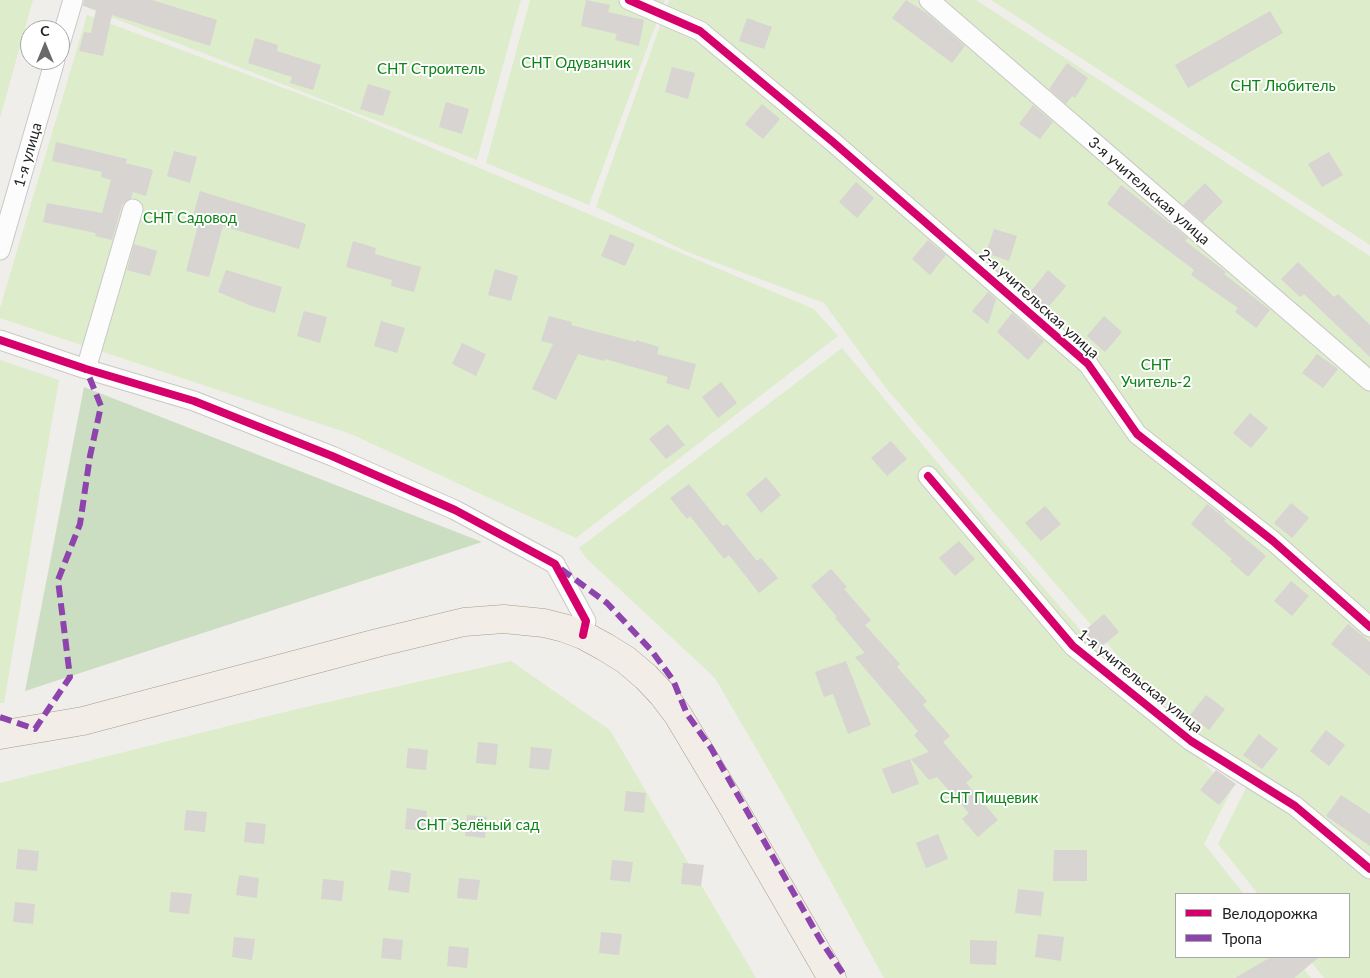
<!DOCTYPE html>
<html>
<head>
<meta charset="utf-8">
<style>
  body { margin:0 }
  #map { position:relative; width:1370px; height:978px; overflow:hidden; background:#f0eeeb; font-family:Lato,sans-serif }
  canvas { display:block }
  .legend { position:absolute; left:1175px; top:893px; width:175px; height:65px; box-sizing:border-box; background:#fff; border:1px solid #a7a7a7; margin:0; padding:6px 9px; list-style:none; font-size:15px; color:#222 }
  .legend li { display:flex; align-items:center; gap:10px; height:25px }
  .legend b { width:25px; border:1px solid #a7a7a7 }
  .north { position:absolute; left:20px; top:20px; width:50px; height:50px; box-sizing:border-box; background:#fff; border:1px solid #a7a7a7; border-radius:50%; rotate:0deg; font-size:14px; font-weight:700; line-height:20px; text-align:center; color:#222 }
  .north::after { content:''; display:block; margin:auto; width:18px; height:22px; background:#6a6968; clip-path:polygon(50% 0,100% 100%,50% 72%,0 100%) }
</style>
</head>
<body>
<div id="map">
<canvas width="1370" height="978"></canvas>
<ul class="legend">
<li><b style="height:6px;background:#d6006c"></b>Велодорожка</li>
<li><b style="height:6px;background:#8e44ad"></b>Тропа</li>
</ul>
<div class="north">С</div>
</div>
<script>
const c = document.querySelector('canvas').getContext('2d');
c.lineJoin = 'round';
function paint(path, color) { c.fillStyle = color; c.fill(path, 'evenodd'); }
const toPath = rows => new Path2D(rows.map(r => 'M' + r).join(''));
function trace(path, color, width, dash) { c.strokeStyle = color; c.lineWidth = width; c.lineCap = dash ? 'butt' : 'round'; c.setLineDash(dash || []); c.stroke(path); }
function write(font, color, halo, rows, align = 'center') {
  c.font = font + ' Lato,sans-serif'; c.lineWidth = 4; c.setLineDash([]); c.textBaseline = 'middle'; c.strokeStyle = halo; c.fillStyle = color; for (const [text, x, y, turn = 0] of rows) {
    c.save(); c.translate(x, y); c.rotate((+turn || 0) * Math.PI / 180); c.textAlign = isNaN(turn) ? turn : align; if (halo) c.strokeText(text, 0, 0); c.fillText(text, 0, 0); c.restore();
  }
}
paint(toPath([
  [0,0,33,0,0,118],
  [92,0,521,0,477,160,90,9],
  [530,0,665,0,589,205,486,163],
  [669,0,976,0,1370,256,1370,978,1324,978,1307,957,1349,957,1349,894,1258,894,1218,844,1247,786,1125,664,885,387,824,303,685,251,596,207],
  [991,0,1370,0,1370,245],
  [87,15,335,107,814,309,838,336,576,538,351,434,0,318,0,308],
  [842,348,1002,540,1124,680,1231,791,1204,844,1244,894,1176,894,1176,957,1294,957,1311,978,884,978,783,795,715,678,586,558,579,548],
  [0,360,59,380,4,703,0,703],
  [511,661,610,730,756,978,0,978,0,783,297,709]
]), '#ddeccb');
paint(toPath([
  [84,387,482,542,25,691]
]), '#cbdec1');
paint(toPath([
  [84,0,152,0,217,20,210,46,112,15,103,56,79,51,84,32,91,33,96,10,83,6],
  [586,0,610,5,608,12,644,20,639,46,615,40,617,34,581,26],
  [906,0,928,14,965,46,952,63,892,18],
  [1270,11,1283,33,1188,88,1175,65],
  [747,18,772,27,764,49,739,41],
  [255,38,278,45,277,51,321,65,313,90,290,83,292,77,248,63],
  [1067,63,1088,78,1075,98,1072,96,1066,104,1049,89],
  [672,67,695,73,688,99,665,92],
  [368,84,391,91,383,116,360,109],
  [446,102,469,109,462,134,439,127],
  [762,104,780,119,763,139,745,124],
  [1033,105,1053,122,1040,139,1019,124],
  [56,142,127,159,126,163,153,170,146,196,133,192,131,198,126,201,122,205,112,240,95,236,96,233,43,222,47,203,102,213,111,180,101,177,102,172,52,161],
  [174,151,197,157,190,183,167,176],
  [1329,152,1343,175,1322,187,1308,164],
  [856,182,874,198,857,218,839,202],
  [1205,183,1223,202,1203,222,1183,205],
  [1121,185,1188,238,1185,241,1226,272,1224,274,1270,310,1256,328,1235,312,1238,308,1191,275,1194,270,1107,204],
  [200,191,306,224,299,249,223,226,209,277,186,271,200,218,193,216],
  [994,229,1017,236,1009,261,986,253],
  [610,234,635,244,625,266,601,256],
  [928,240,946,255,930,275,912,259],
  [353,241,376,248,375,254,421,267,414,292,391,286,392,280,346,267],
  [134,244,157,251,150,276,127,270],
  [1298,262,1334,297,1338,294,1370,325,1370,357,1304,294,1300,297,1281,279],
  [495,269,518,276,511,301,488,295],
  [226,270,282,287,275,313,252,306,218,292],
  [1048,270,1066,286,1045,311,1027,296],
  [988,292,996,299,988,324,972,311],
  [304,311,327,317,320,343,297,336],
  [1012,313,1044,341,1028,360,997,332],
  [549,316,572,322,571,325,636,342,636,340,659,347,657,354,696,364,689,390,666,383,668,377,605,359,604,361,578,354,556,400,532,389,553,344,541,341],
  [1104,316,1122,332,1105,352,1087,336],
  [381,321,405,328,397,353,374,346],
  [462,343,486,354,476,376,452,364],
  [1317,354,1338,369,1323,388,1302,373],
  [721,382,737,403,718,418,702,397],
  [1250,413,1268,428,1251,448,1233,433],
  [668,424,685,445,666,459,649,439],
  [891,441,907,459,887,476,871,458],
  [766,477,781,495,761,513,746,494],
  [689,484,723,526,727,524,757,561,761,558,778,578,759,593,729,555,724,559,690,516,687,519,670,498],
  [1291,503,1309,518,1292,538,1274,523],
  [1207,504,1226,519,1224,521,1266,556,1248,577,1230,561,1232,559,1191,524],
  [1045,506,1061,524,1041,541,1025,523],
  [959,541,975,559,955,576,939,558],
  [831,569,847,587,844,589,871,620,865,625,900,664,897,667,927,701,923,705,950,736,943,742,973,777,966,783,998,820,978,837,962,819,969,813,937,777,929,780,911,759,929,752,914,735,918,731,855,657,865,653,835,618,837,617,811,586],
  [1291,581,1309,596,1292,616,1274,601],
  [1104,614,1119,632,1099,649,1084,631],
  [1348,624,1370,642,1370,676,1331,644],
  [846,661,871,725,848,734,833,694,824,697,815,672],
  [1206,695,1225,709,1209,730,1190,715],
  [1326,730,1345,745,1329,766,1310,751],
  [1259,734,1278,749,1262,769,1243,755],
  [478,742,498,744,496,765,476,763],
  [531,747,552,749,549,770,529,768],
  [408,748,428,750,426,770,406,768],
  [910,759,919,784,892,794,882,769],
  [1216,770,1236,784,1219,805,1200,790],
  [626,791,646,793,644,813,624,811],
  [1341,795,1370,814,1370,846,1326,816],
  [407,808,427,811,425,831,405,829],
  [186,810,207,812,205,832,184,830],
  [467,815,487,817,485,838,465,836],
  [246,822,266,824,264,844,244,842],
  [938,834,948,859,926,868,916,843],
  [18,849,39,851,37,871,16,869],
  [1054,850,1087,850,1087,881,1053,881],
  [612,860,633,862,630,882,610,880],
  [683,863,704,865,701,886,681,884],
  [391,870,411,873,409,893,388,890],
  [239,875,259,878,257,898,236,895],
  [459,878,480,880,477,900,457,898],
  [323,879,344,881,342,901,321,899],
  [1018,889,1044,892,1041,916,1015,913],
  [171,892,192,894,189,914,169,912],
  [15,902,35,904,33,924,13,922],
  [601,932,622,934,619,955,599,953],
  [1038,934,1064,937,1061,961,1035,957],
  [234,937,255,939,252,960,232,957],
  [383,938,403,940,401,960,381,958],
  [970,940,997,941,996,965,970,964],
  [449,946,469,948,467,968,447,966],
  [1271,957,1319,957,1294,978,1235,978]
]), '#d7d4d2');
const street = toPath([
  [629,0,700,31,833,142,1088,364,1137,434,1273,541,1370,627],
  [929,0,1370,381],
  [60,44,73,0],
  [0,250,55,60],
  [0,340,86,369,194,401,332,456,455,510,555,564,586,621,583,635],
  [86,369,133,209],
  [928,476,1073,646,1191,741,1295,806,1370,869]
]);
const primary = toPath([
  [0,735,83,721,377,643,464,622,504,619,544,623,564,628,583,635,605,647,626,660,646,677,663,695,678,715,730,802,832,978]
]);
trace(street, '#c9c8c7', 21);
trace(primary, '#a79c86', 29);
trace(street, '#fdfcfc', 19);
trace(primary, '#f3ede7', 28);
trace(toPath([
  [561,569,607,603,651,650,673,680,687,714,711,748,821,941,846,978],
  [0,717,35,729,70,677,58,580,80,524,90,456,101,406,86,369]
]), '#8e44ad', 6, [12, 6]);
trace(toPath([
  [629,0,700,31,833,142,1088,364,1137,434,1273,541,1370,627],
  [0,340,86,369,194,401,332,456,455,510,555,564,586,621,583,635],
  [928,476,1073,646,1191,741,1295,806,1370,869]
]), '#d6006c', 8);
write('15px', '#0c8416', '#fff', [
  ["СНТ Одуванчик",576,63],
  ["СНТ Строитель",431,69],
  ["СНТ Любитель",1283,86],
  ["СНТ Садовод",190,218],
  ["СНТ",1156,365],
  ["Учитель-2",1156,382],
  ["СНТ Пищевик",989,798],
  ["СНТ Зелёный сад",478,825]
]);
write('15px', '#222', '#fff', [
  ["1-я улица",28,155,-74],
  ["3-я учительская улица",1149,191,41],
  ["2-я учительская улица",1039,304,42],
  ["1-я учительская улица",1140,681,39]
]);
</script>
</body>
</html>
